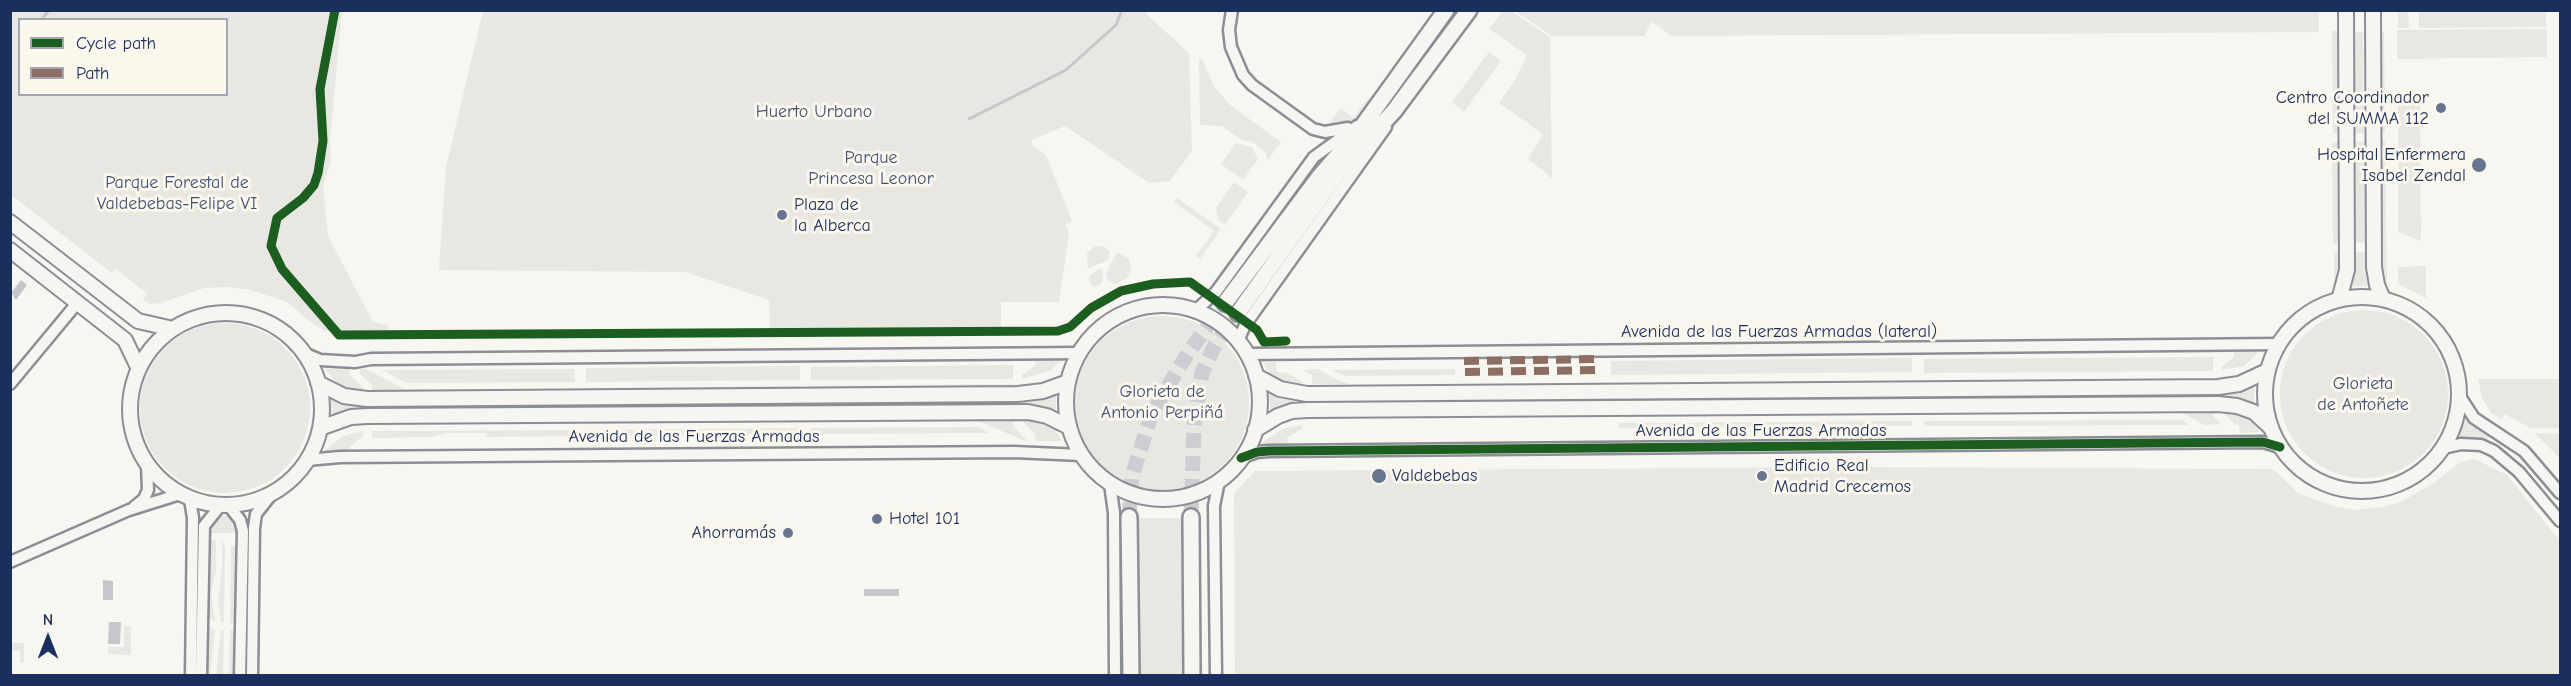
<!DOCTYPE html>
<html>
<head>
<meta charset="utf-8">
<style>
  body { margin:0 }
  #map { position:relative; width:2571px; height:686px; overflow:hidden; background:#f8f6f0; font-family:"Comic Neue",sans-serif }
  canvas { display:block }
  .frame { position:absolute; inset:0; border:12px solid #1b2f5e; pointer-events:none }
  .legend { position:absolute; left:18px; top:18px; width:210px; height:78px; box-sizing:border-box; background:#fbf7ec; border:2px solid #a1a7b3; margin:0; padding:8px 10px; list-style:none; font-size:18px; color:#1b2f5e }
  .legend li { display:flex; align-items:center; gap:12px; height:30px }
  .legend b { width:30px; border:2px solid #a1a7b3 }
  .north { position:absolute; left:18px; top:608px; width:60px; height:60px; -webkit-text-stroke:4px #fbf7ec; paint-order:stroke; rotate:0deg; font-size:16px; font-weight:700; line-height:24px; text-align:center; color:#1b2f5e }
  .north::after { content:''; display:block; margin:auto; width:21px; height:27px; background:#1b2f5e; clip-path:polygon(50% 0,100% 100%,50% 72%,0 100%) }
</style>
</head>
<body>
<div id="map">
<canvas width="2571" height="686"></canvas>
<div class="frame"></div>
<ul class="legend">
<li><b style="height:8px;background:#1b5e20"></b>Cycle path</li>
<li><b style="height:8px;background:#8d6e63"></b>Path</li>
</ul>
<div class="north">N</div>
</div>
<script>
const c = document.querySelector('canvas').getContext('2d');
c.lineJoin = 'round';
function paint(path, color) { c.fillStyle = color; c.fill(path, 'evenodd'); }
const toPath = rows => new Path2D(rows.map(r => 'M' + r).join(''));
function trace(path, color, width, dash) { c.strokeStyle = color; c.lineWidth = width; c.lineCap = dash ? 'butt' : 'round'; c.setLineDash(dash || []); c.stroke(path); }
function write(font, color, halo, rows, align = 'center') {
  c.font = font + ' "Comic Neue",sans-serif'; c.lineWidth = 6; c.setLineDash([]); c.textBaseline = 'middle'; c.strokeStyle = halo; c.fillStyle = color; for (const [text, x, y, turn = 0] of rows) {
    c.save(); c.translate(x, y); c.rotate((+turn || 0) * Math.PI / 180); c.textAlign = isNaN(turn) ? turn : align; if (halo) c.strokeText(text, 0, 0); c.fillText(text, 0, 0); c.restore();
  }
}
paint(toPath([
  [2319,10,2319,32,1672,36,1652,22,1644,36,1552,36,1515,11],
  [10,11,342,11,330,139,331,162,323,185,328,236,373,322,388,325,388,331,326,331,314,325,287,302,251,290,227,287,204,288,161,303,151,304,143,300,147,294,116,269,112,273,11,195],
  [20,20,226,20,226,94,20,94],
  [483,11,1149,11,1146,14,1189,53,1192,151,1170,181,1149,183,1065,126,1031,140,1034,147,1046,155,1072,221,1065,224,1069,233,1059,302,1001,302,1001,327,770,328,769,300,685,272,439,270,446,167],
  [1503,11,1511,11,1550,37,1552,178,1528,159,1543,134,1499,103,1516,79,1527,55,1489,29],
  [2398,11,2408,11,2409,28,2398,28],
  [2419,11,2546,11,2546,27,2419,28],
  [2547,29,2547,57,2397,59,2397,30],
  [2332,31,2338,31,2339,133,2333,133],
  [2353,32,2363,32,2364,133,2354,133],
  [2379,32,2384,32,2385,133,2380,133],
  [1489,52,1501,61,1464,112,1452,102],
  [1199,59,1202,59,1214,86,1230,105,1281,142,1268,160,1265,152,1253,142,1241,140,1222,126,1200,125],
  [1369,98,1372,100,1355,119,1342,125,1326,127,1341,108,1353,118],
  [2398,98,2420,98,2421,241,2398,232],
  [2385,141,2387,288,2381,274,2380,142],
  [2332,142,2338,142,2339,244,2333,244],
  [2354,142,2365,142,2366,243,2355,243],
  [1236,143,1252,147,1258,159,1243,180,1221,164],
  [1234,182,1248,192,1225,225,1218,220,1216,208],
  [1177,198,1221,229,1200,259,1196,256,1214,231,1174,202],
  [1103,246,1110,252,1109,260,1088,268,1087,253,1094,247],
  [1117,252,1129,259,1131,269,1127,278,1116,284,1108,280,1106,273],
  [2334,252,2339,252,2339,271,2334,289],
  [2354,252,2365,252,2369,286,2350,287],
  [2426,266,2426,298,2398,284,2398,267],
  [1098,269,1103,270,1102,283,1095,287,1090,284,1089,277],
  '2280 394a84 84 0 1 1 168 0a84 84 0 1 1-168 0Z',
  '1075 403a87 87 0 1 1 174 0a87 87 0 1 1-174 0Z',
  '140 408a85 85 0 1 1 170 0a85 85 0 1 1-170 0Z',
  [2262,349,2244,366,2222,370,2221,367,2234,357,2234,350],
  [2213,357,2213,371,1924,373,1924,359],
  [1912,358,1912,372,1611,375,1611,361],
  [1036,359,1063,359,1050,371,1022,379,1022,375,1036,365],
  [1276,362,1277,372,1288,373,1303,382,1303,386,1292,385,1273,378,1263,363],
  [1013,365,1013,379,811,380,811,367],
  [800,366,800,380,586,382,586,368],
  [325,369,349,369,350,375,363,387,363,392,339,386],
  [360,369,366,369,404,389,576,390,372,391,372,385,360,374],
  [574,369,575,382,406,383,383,370],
  [1318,369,1339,381,1351,384,1312,384,1312,375,1303,370],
  [1455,369,1455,375,1345,376,1331,370],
  [2478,379,2560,379,2560,428,2530,428,2505,414,2502,419,2491,413,2482,398],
  [1014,384,1014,387,811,389,811,386],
  [2254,385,2254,404,2222,395,2222,393,2240,391],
  [801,386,801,389,586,390,586,388],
  [1269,391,1281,397,1303,399,1303,402,1281,405,1270,410],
  [1056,394,1056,411,1035,404,1022,404,1022,401,1035,400],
  [331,399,363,406,363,409,351,410,332,417],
  [1014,401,1014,405,811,406,811,402],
  [802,402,802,406,585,408,585,404],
  [576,404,576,407,372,409,372,406],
  [2221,410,2233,410,2247,416,2260,432,2240,433,2239,425,2235,425],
  [2178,411,2213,411,2213,416,2221,424,2204,425],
  [1023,418,1045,422,1053,427,1062,441,1036,441,1035,434,1023,422],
  [977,419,1013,419,1013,425,1028,442,978,421,812,422,811,420],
  [2464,419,2489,437,2487,440,2478,437,2458,438],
  [802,420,802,422,585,424,585,422],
  [2182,420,2190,425,1924,426,1924,421],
  [576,421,576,424,372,425,372,423],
  [1912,421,1912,426,1619,428,1619,423],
  [1302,425,1302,429,1287,438,1288,445,1260,444,1283,429],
  [978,427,989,433,810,434,810,428],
  [802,428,802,434,585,436,585,430],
  [576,430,576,436,487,437,486,433,447,433,430,437,372,438,372,431],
  [363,431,363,436,350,447,350,452,324,451,343,436],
  [2534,433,2560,434,2560,459,2547,445],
  [2475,459,2507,475,2560,541,2560,675,1235,675,1234,493,1255,471,1855,467,2265,469,2273,469,2298,493,2336,507,2358,510,2382,507,2401,502,2434,483,2460,462],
  [219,516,227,516,233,520,237,533,209,533,215,518],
  [1138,518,1183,518,1185,675,1139,675],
  [1208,526,1210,526,1211,676,1209,675],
  [209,540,216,540,216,572,211,592,215,621,208,617],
  [222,540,225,547,224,622,221,622,218,604,222,567],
  [231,546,236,546,235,623,230,623],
  [207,625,215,630,210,675,206,676],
  [124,626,131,626,131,655,108,654,108,647,124,647],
  [221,630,224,630,223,675,216,675],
  [230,630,235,630,234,675,229,675],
  [11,643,24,643,24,663,20,663,20,651,11,650]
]), '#e8e7e2');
paint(toPath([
  [21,280,27,285,16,300,11,293],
  [103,580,113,581,113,600,103,600],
  [864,589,899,589,899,596,864,596],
  [109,622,121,622,120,644,108,644]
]), '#c5c7cb');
trace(toPath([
  [41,20,49,10],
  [969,119,1066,70,1116,25,1122,10]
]), '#c5c7cb', 3);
trace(toPath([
  [1129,517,1132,476,1152,413,1188,353,1225,303],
  [1191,517,1194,425,1202,373,1215,345,1238,313]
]), '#ccced3', 15, [15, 8]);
const minor = toPath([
  [1232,10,1229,30,1231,47,1243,75,1252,85,1313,129,1325,132,1348,128],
  [1195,311,1216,292,1314,157,1357,126],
  [1238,341,1245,325,1386,127],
  [306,354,320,360,355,362,371,359,1080,353],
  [1246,354,2279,344],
  [10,384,78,302],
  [2459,395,2474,418,2524,451,2560,493],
  [2443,448,2461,444,2481,445,2494,451,2519,472,2560,521],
  [1241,458,1257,452,1269,451,2263,442,2280,447],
  [307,460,340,457,1014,452,1081,455],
  [1110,484,1114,513,1115,676],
  [190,499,193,518,191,676],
  [229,506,240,520,243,531,240,676],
  [134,507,144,499,148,490,147,465],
  [10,562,129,510,180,494],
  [201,676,204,526,220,506],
  [252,676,254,528,256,514,271,495],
  [1216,676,1214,506,1219,481]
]);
const tertiary = toPath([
  [2373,10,2374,267,2377,285,2383,299],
  [10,222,138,321,173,329],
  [10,250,125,340,138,367],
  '2265 394a97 97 0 1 1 194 0a97 97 0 1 1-194 0Z',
  [2339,300,2347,270,2346,10],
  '1066 402a97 97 0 1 1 194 0a97 97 0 1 1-194 0Z',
  '130 409a96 96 0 1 1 192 0a96 96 0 1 1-192 0Z',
  [1256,376,1280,389,1307,394,2218,387,2239,384,2267,371],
  [318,383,344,396,367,399,1018,394,1043,391,1068,382],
  [320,428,351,417,367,416,1028,412,1047,416,1069,427],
  [1255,430,1278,416,1292,411,1307,410,2218,404,2237,406,2254,412,2270,427]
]);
const secondary = toPath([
  [1225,303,1319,177,1359,131,1446,10],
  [1238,313,1341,169,1394,111,1469,10],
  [1129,517,1131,676],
  [1191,517,1192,676]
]);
trace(minor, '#8b8e94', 15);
trace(tertiary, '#8b8e94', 18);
trace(secondary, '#8b8e94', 20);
trace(minor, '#f6f5f1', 10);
trace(tertiary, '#f6f5f1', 14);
trace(secondary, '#f6f5f1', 15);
trace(toPath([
  [1464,361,1601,359],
  [1465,372,1601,370]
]), '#8d6e63', 8, [15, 8]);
trace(toPath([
  [335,10,320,89,323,141,318,173,314,185,303,198,277,218,271,246,282,269,339,335,1058,331,1070,327,1091,308,1121,291,1153,284,1190,282,1257,330,1264,342,1286,341],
  [1241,458,1257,452,1269,451,2263,442,2280,447]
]), '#1b5e20', 9);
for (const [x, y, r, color] of [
  [2441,108,6,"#687591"],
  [2479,165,8,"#687591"],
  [782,215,6,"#687591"],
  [1379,476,8,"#687591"],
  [1762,476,6,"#687591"],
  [877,519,6,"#687591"],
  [788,533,6,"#687591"]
]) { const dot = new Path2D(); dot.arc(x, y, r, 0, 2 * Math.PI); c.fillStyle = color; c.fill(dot); trace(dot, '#fbf7ec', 2); }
write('18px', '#1b2f5e', '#fbf7ec', [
  ["Centro Coordinador",2429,98,"right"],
  ["del SUMMA 112",2429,119,"right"],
  ["Hospital Enfermera",2466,155,"right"],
  ["Isabel Zendal",2466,176,"right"],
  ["Plaza de",794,205],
  ["la Alberca",794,226],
  ["Edificio Real",1774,466],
  ["Madrid Crecemos",1774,487],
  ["Valdebebas",1392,476],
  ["Hotel 101",889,519],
  ["Ahorramás",776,533,"right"]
], 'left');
write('18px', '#415176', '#fbf7ec', [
  ["Huerto Urbano",814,112],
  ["Parque",871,158],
  ["Princesa Leonor",871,179],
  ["Parque Forestal de",177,183],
  ["Valdebebas-Felipe VI",177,204],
  ["Glorieta",2363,384],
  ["de Antoñete",2363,405],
  ["Glorieta de",1162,392],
  ["Antonio Perpiñá",1162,413]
]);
write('18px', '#1b2f5e', '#fbf7ec', [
  ["Avenida de las Fuerzas Armadas (lateral)",1779,332],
  ["Avenida de las Fuerzas Armadas",1761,431],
  ["Avenida de las Fuerzas Armadas",694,437]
]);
</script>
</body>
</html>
